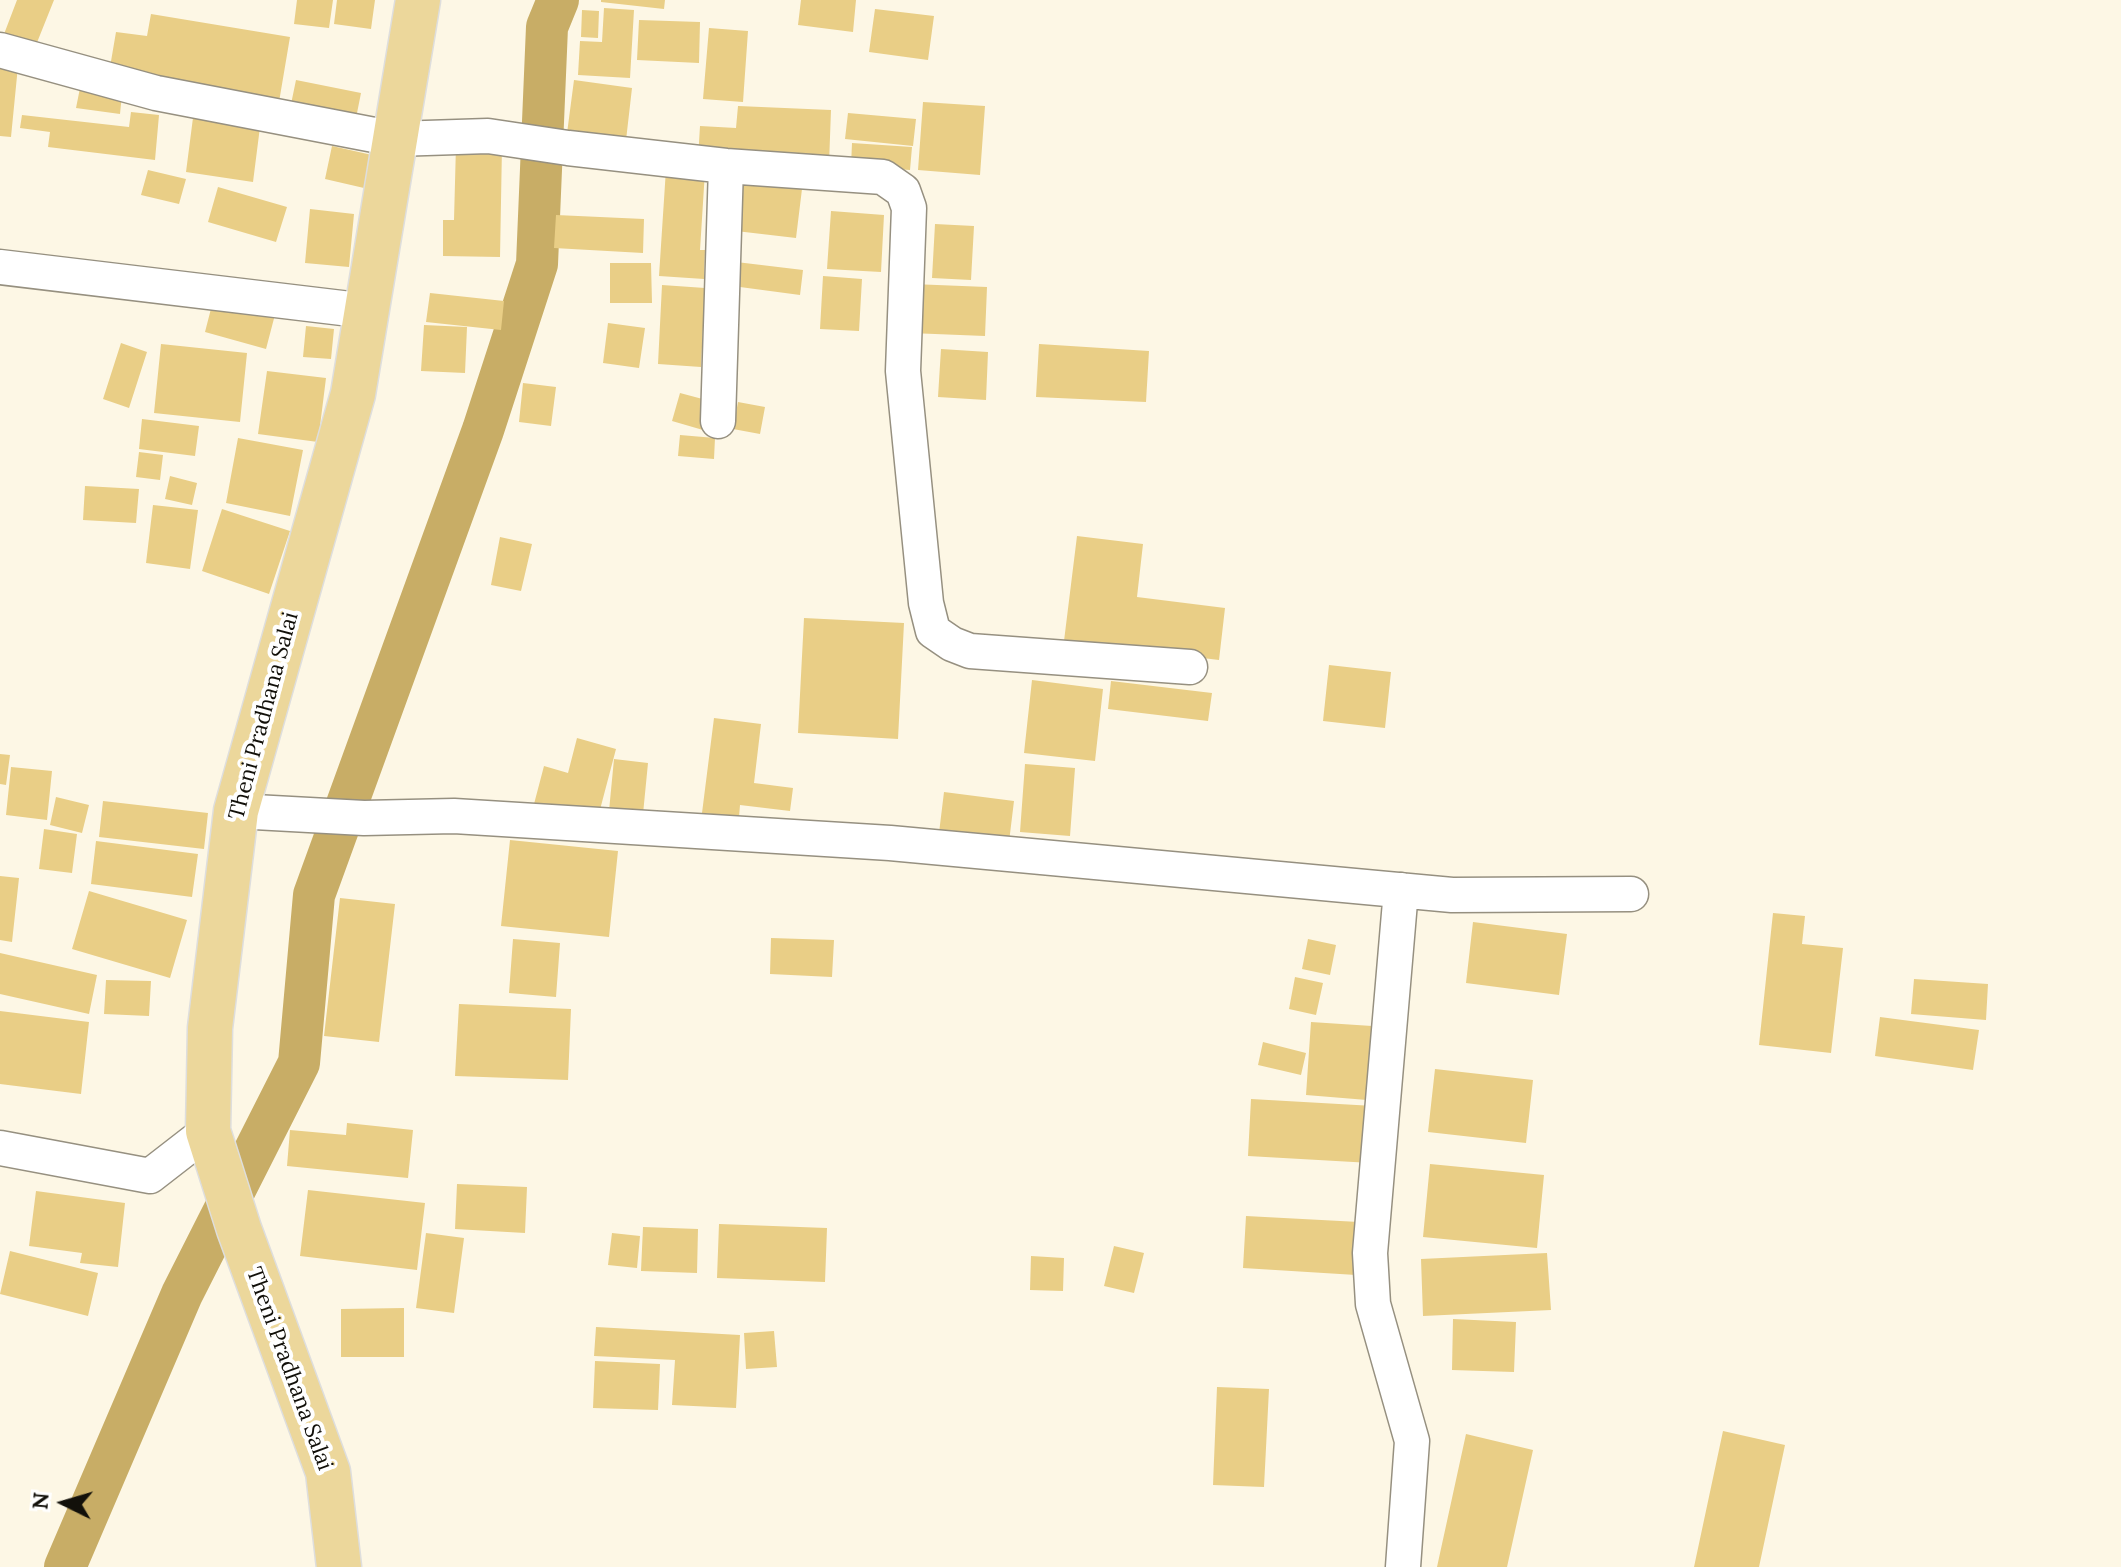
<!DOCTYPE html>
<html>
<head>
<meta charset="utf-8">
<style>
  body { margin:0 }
  #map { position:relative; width:2121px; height:1567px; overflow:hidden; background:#fdf7e5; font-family:Lora,serif }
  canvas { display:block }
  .north { position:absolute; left:24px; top:1463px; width:80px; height:80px; -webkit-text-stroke:6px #fff; paint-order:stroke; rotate:275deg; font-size:22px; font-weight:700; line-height:32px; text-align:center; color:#12100a }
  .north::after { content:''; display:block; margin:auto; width:28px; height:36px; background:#12100a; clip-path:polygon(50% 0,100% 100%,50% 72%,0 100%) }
</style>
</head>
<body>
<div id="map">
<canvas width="2121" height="1567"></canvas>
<div class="north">N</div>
</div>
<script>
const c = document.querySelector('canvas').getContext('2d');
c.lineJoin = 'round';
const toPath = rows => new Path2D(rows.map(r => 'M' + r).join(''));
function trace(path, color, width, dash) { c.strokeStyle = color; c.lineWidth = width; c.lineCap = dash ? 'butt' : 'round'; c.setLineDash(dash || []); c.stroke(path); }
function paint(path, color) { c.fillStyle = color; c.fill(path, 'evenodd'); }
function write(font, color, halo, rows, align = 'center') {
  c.font = font + ' Lora,serif'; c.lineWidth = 8; c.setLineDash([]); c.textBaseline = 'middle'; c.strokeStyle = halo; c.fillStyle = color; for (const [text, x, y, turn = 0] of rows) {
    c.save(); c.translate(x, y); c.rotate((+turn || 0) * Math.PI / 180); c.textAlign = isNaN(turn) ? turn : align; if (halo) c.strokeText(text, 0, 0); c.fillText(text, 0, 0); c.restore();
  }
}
trace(toPath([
  [65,1567,182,1294,299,1063,314,895,483,430,537,264,547,27,558,0]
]), '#c8ad66', 42);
paint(toPath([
  [17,0,54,0,32,55,1,42],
  [297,0,333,0,329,28,294,24],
  [337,0,375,0,371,29,334,24],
  [601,0,665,0,664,9,601,2],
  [801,0,856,0,853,32,798,25],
  [604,8,634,10,630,78,578,75,580,41,602,42],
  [875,9,934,16,928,60,869,52],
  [582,10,599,11,598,38,581,37],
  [151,14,290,37,279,102,109,73,116,32,147,36],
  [639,20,700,22,699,63,637,60],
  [709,28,748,31,743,102,703,99],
  [0,65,18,66,11,137,0,136],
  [296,80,361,93,355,123,290,109],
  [574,80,632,88,625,149,566,141],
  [80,88,122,94,120,114,76,108],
  [923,102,985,106,980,175,918,170],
  [738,106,831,110,829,164,698,159,700,126,736,128],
  [194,110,261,119,253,182,186,172],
  [131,112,159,115,155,160,48,147,50,132,20,128,22,115,129,127],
  [848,113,916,119,913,146,845,139],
  [852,143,912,147,910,170,851,166],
  [456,145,502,146,500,257,443,256,443,220,454,220],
  [332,146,372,155,364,188,325,179],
  [666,169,705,171,700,250,705,250,704,279,659,276],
  [148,170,186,179,179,204,141,195],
  [741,181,802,189,796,238,736,231],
  [218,187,287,207,276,242,208,222],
  [310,209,354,214,349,267,305,263],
  [831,211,884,215,881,272,827,269],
  [556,215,644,219,643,253,554,248],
  [935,224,974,226,971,280,932,278],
  [728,261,803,270,800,295,725,285],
  [610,263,651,263,652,303,610,303],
  [823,276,862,279,859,331,820,329],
  [912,284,987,287,985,336,910,333],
  [662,285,705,288,701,367,658,364],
  [430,293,504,301,501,330,426,322],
  [214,297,277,307,266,349,205,332],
  [608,323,645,328,639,368,603,363],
  [424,325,467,327,465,373,421,371],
  [306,326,334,329,331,359,303,357],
  [121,343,147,352,129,408,103,399],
  [161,344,247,353,240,422,154,413],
  [1039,344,1149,351,1146,402,1036,397],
  [941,349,988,352,986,400,938,397],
  [267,371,326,378,318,442,258,434],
  [523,383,556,387,551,426,519,422],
  [680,393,710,401,703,430,672,421],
  [738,402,765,407,760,434,733,429],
  [142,419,199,426,195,456,139,449],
  [680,435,715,438,714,459,678,456],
  [238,438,303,450,290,516,226,503],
  [139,452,163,455,160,480,136,477],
  [170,476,197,483,192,505,165,499],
  [85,486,139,489,136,523,83,520],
  [153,505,198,510,190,569,146,563],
  [222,509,290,531,269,594,202,571],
  [1077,536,1143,544,1137,597,1225,608,1219,660,1064,641],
  [500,537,532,544,521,591,491,585],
  [804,618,904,623,898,739,798,733],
  [1329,665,1391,672,1385,728,1323,721],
  [1032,680,1103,689,1095,761,1024,753],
  [1111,681,1212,693,1208,721,1108,709],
  [714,718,761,724,754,783,793,788,790,811,740,805,739,817,702,813],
  [577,738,616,749,597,821,534,804,544,766,568,773],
  [0,754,10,755,6,785,0,784],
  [614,759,648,763,643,814,609,811],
  [1025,764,1075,768,1070,836,1020,832],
  [11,767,52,771,47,820,6,815],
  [944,792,1014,801,1009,842,939,833],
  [56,797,89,805,82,833,50,825],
  [103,801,208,813,204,849,99,837],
  [44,829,77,834,72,873,39,869],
  [510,840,618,851,609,937,501,926],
  [96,841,198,854,192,897,91,884],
  [0,876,19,878,12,942,0,940],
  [89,891,187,920,170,978,72,949],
  [340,898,395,904,379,1042,324,1036],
  [1773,913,1805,916,1802,944,1843,948,1831,1053,1759,1045],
  [1473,922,1567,934,1559,995,1466,983],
  [771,938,834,940,832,977,770,974],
  [513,939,560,943,556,997,509,993],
  [1308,939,1336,945,1330,975,1302,969],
  [0,953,97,975,89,1014,0,994],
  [1295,977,1323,983,1316,1015,1289,1009],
  [1914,979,1988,984,1986,1020,1911,1014],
  [106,980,151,981,149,1016,104,1014],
  [459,1004,571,1009,568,1080,455,1076],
  [0,1011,89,1022,81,1094,0,1084],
  [1880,1017,1979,1030,1973,1070,1875,1056],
  [1311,1022,1372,1026,1367,1100,1306,1095],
  [1263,1042,1306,1053,1301,1075,1258,1065],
  [1435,1069,1533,1080,1526,1143,1428,1132],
  [1251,1099,1374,1106,1371,1163,1248,1156],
  [347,1123,413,1130,408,1178,287,1166,290,1130,346,1135],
  [1430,1164,1544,1175,1537,1248,1423,1237],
  [457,1184,527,1187,525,1233,455,1229],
  [308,1190,425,1203,417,1270,300,1256],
  [36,1191,125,1203,118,1267,80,1263,82,1253,29,1246],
  [1246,1216,1359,1222,1356,1275,1243,1268],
  [719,1224,827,1228,825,1282,717,1278],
  [643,1227,698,1229,697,1273,641,1271],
  [426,1233,464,1238,454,1313,416,1308],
  [612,1233,640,1236,637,1268,608,1265],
  [1114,1246,1144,1253,1134,1293,1104,1286],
  [10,1251,98,1273,88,1316,0,1294],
  [1547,1253,1551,1310,1423,1316,1421,1259],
  [1031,1256,1064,1258,1063,1291,1030,1290],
  [404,1308,404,1357,341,1357,341,1309],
  [1453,1319,1516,1322,1514,1372,1452,1370],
  [596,1327,740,1335,736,1408,672,1405,675,1360,594,1356],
  [774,1331,777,1367,746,1369,744,1333],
  [595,1361,660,1364,658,1410,593,1408],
  [1217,1387,1269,1389,1264,1487,1213,1485],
  [1723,1431,1785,1445,1759,1567,1694,1567],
  [1466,1434,1533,1450,1507,1567,1437,1567]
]), '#e9ce86');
const minor = toPath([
  [0,50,156,93,395,139,488,136,568,148,726,166,883,177,903,191,909,208,903,371,926,603,933,631,952,644,970,651,1190,667],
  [0,267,367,311],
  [718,421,726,166],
  [236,811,364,818,454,816,890,843,1452,895,1631,894],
  [1401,890,1370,1253,1373,1304,1412,1441,1403,1567],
  [0,1148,150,1176,208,1131]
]);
const primary = toPath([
  [339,1567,328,1472,239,1229,208,1131,210,1028,236,811,353,394,418,0]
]);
trace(minor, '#969080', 37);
trace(primary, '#dededd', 47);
trace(minor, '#fff', 34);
trace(primary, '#ecd79b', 44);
write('22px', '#12100a', '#fff', [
  ["Theni Pradhana Salai",264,716,-75],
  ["Theni Pradhana Salai",289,1369,70]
]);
</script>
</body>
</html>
